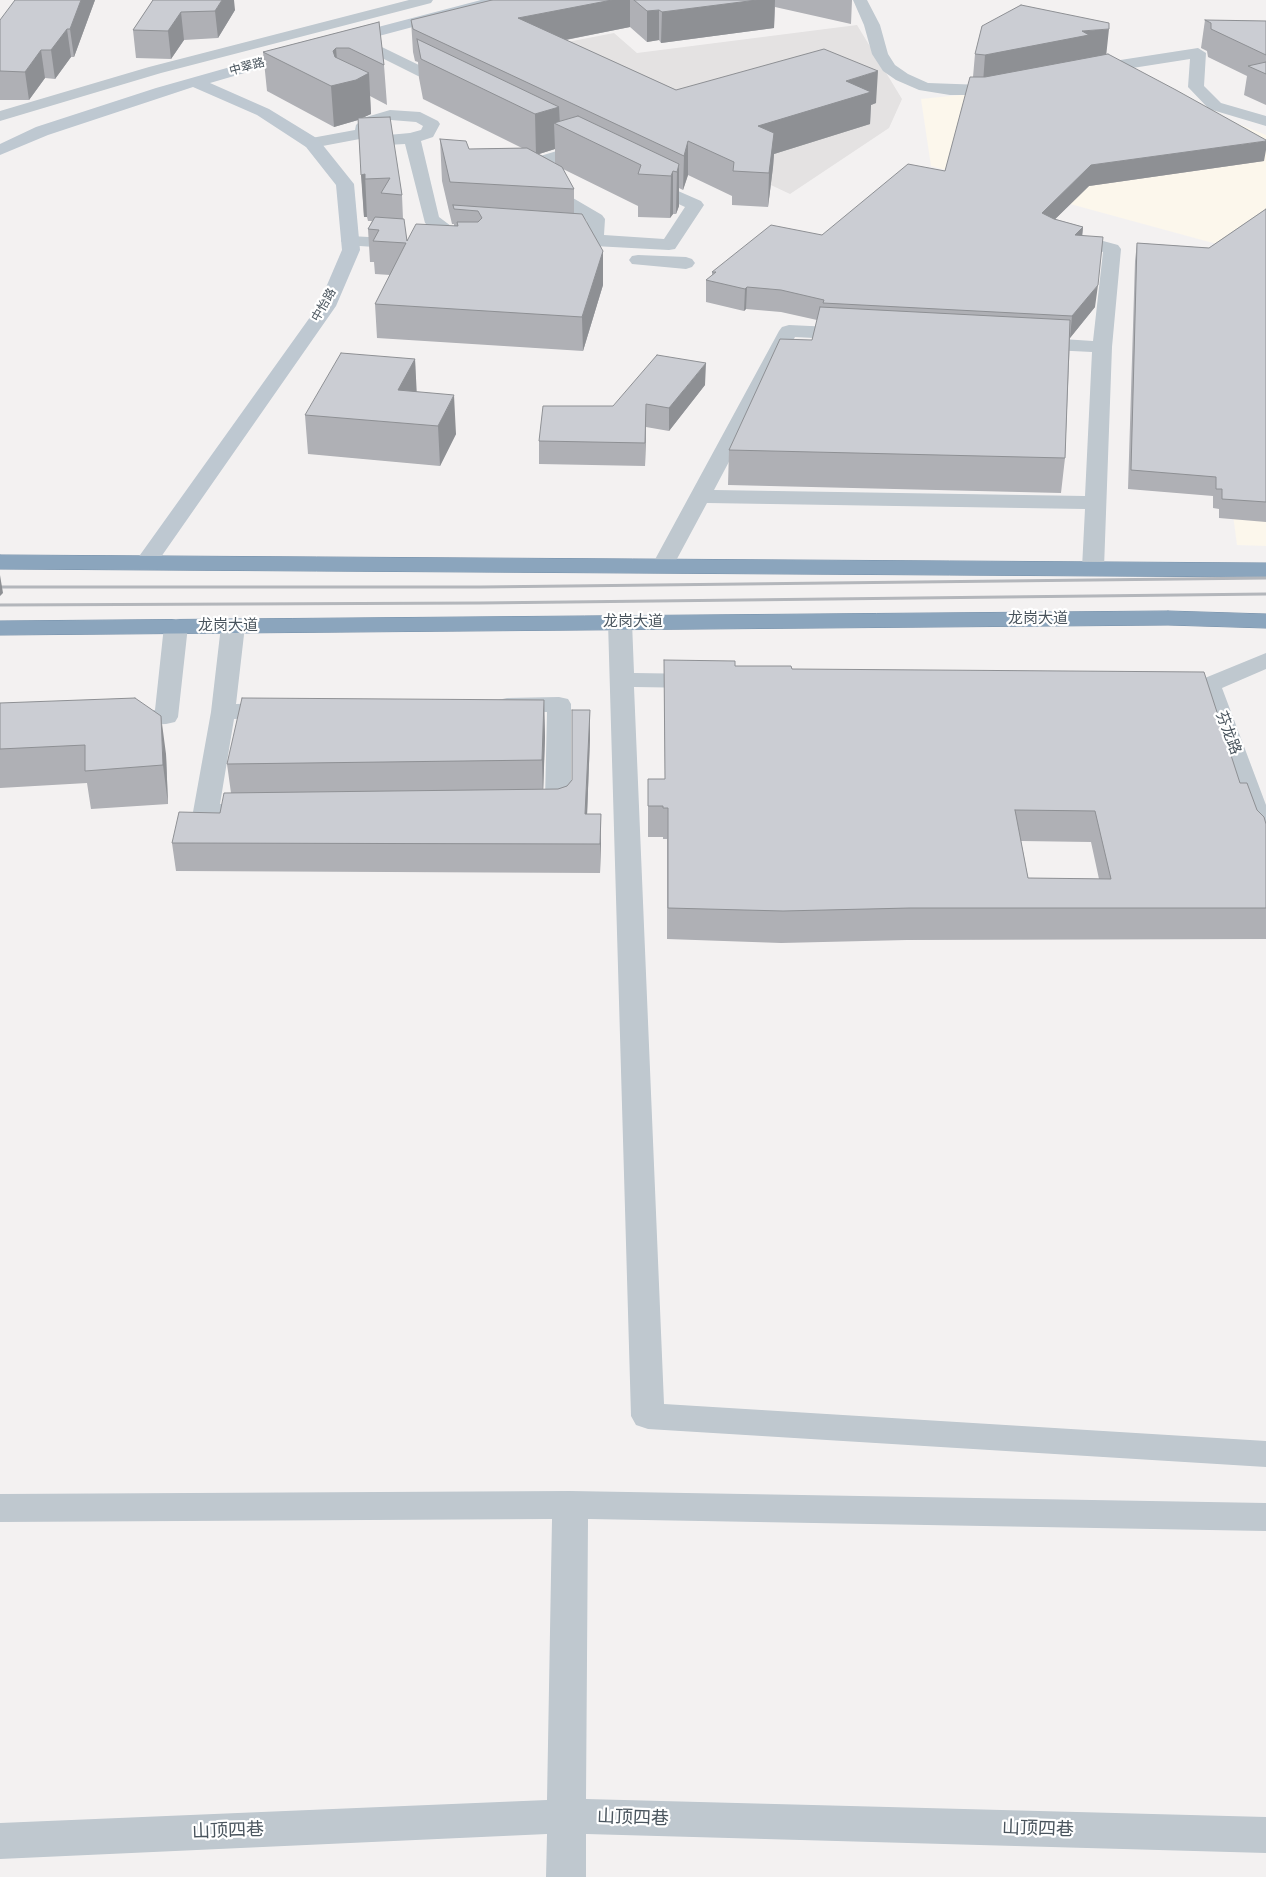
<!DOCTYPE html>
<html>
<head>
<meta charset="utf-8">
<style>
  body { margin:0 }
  canvas { display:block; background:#f3f1f1 }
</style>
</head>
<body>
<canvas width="1266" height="1877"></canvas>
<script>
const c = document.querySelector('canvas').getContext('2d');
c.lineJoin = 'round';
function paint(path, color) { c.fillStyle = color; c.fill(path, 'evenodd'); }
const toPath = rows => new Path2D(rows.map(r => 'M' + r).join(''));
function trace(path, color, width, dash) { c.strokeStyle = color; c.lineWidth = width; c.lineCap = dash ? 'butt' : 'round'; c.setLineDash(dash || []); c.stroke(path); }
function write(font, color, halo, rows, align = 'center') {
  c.font = font + ' "PT Sans","Noto Sans SC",sans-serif'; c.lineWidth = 4.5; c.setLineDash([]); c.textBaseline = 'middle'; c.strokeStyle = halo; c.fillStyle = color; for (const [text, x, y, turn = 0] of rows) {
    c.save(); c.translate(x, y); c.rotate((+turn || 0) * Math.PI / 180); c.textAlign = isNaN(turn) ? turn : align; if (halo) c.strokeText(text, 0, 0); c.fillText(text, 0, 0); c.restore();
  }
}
paint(toPath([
  [1123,78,1266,135,1266,546,1237,545,1228,477,1235,249,931,166,921,99]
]), '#fcf7ec');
paint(toPath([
  [857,25,902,99,889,128,790,194,458,38,562,43,614,33,637,53]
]), '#e4e2e2');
const highway = toPath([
  [0,555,1266,563,1266,577,0,569,0,555],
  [1168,611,1266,614,1266,628,1168,625,0,635,0,621,1168,611]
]);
trace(highway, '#7690a9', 1);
paint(toPath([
  [409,0,433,0,431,3,161,73,0,121,0,111,149,67,409,0],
  [853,0,867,0,880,25,888,54,895,65,908,74,928,83,983,85,1004,82,1012,87,1010,90,983,95,950,95,919,90,896,80,883,71,872,54,864,25,853,0],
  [353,33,458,84,460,87,458,90,446,90,348,41,345,38,353,33],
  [1198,48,1206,53,1204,86,1221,103,1266,116,1266,126,1209,109,1188,87,1190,59,1088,75,1080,70,1088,65,1198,48],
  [390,110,420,112,438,121,440,124,433,137,421,141,439,217,451,226,482,229,485,233,482,237,446,236,440,235,425,223,405,144,387,145,365,138,312,148,306,147,304,143,306,139,355,130,356,125,363,118,390,110],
  [391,120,416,122,423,126,421,130,410,133,388,135,371,129,375,124,391,120],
  [580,144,586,145,588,149,586,153,513,175,507,174,504,170,507,166,580,144],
  [646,177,701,201,704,205,675,249,669,250,594,246,555,242,552,238,555,234,561,233,586,234,587,221,537,192,534,188,537,184,543,183,549,184,602,215,605,219,604,235,664,239,685,207,640,186,637,182,640,178,646,177],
  [1066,231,1118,245,1121,249,1112,347,1104,568,1101,573,1093,575,1085,573,1082,568,1085,509,707,503,671,570,663,572,655,570,652,565,779,331,782,327,789,325,852,328,859,330,862,334,859,338,852,340,795,337,714,490,1085,496,1092,352,1032,349,1025,347,1022,343,1025,339,1032,337,1093,341,1103,252,1060,240,1057,236,1060,232,1066,231],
  [350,236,406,239,412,240,415,244,412,248,406,249,344,245,341,241,344,237,350,236],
  [638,255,686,257,692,259,695,263,692,267,686,269,632,264,629,260,632,256,638,255],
  [620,615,628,617,632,622,634,673,700,674,708,676,712,681,708,686,700,688,634,687,664,1404,1266,1441,1266,1467,648,1429,636,1425,631,1416,608,622,612,617,620,615],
  [176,619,184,621,188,626,178,717,175,722,166,724,124,726,115,724,112,719,115,714,155,710,164,626,168,621,176,619],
  [233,619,241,621,245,626,236,704,277,703,286,705,289,710,286,715,277,717,234,719,220,804,257,803,266,806,270,811,266,816,257,819,206,820,197,817,193,812,211,712,221,626,225,621,233,619],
  [1266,653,1266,669,1222,688,1266,805,1266,848,1257,846,1253,840,1197,685,1200,680,1266,653],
  [559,697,568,699,571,704,571,808,567,813,540,816,531,813,527,808,531,803,545,800,547,712,507,712,498,710,495,705,498,700,507,698,559,697],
  [570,1491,1266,1503,1266,1531,588,1519,586,1799,1266,1817,1266,1853,586,1834,586,1877,546,1877,547,1834,0,1859,0,1823,547,1800,552,1519,0,1522,0,1494,570,1491]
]), '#bfc8cf');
paint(toPath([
  [481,0,505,0,503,3,345,45,337,40,340,37,481,0],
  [301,47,309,52,306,55,210,83,269,109,318,139,354,184,360,250,336,306,154,567,146,569,138,567,135,562,318,306,342,250,336,185,306,147,257,115,193,87,48,135,0,155,0,144,36,127,156,88,301,47]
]), '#bec8d1');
paint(highway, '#8ba5bd');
trace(toPath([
  [0,587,481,587,1266,578],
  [0,605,480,603,1266,594]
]), '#b3b6bb', 3);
paint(toPath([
  [95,0,74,57,71,57,55,79,45,78,29,100,0,100,0,20],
  [153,0,235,10,218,38,184,40,171,59,136,58,133,30],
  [492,0,852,0,851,24,775,7,774,28,661,43,659,40,647,42,630,27,566,40,676,90,876,103,871,105,870,124,774,154,773,167,768,207,732,205,732,196,688,175,683,190,679,188,679,206,676,214,673,214,670,218,638,217,638,206,563,169,574,189,574,213,603,251,603,285,583,351,377,338,375,304,390,275,375,274,374,262,370,262,368,229,372,221,368,221,367,217,364,217,358,120,334,127,267,91,263,52,379,22,384,65,387,105,370,96,371,114,362,118,402,195,403,219,407,241,454,226,454,224,452,224,442,181,440,139,469,149,522,148,423,99,419,78,418,62,415,61,413,52,411,20],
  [555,149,555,163,539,154],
  [1205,20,1266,21,1266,105,1244,95,1247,76,1208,57,1207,51,1201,48],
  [975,54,1106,55,1264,161,1089,186,1055,219,1083,227,1082,236,1095,307,1070,338,1065,458,1061,493,728,485,729,450,812,340,817,320,781,312,746,309,744,311,706,302,706,280,712,276,712,272,822,235,945,171,973,77],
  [1266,209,1266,522,1219,518,1219,509,1213,508,1213,496,1128,489,1135,261,1137,243,1209,248],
  [415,359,416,392,456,434,440,466,308,454,305,415],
  [705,385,669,431,646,427,645,466,539,464,539,441,613,406],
  [664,660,735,666,792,669,1240,783,1266,824,1266,939,907,940,781,943,667,939,667,839,663,839,663,837,648,837,648,779,665,779],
  [1021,841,1091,842,1099,879,1028,878],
  [544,700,545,737,543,789,558,789,567,786,572,780,590,710,590,738,587,814,601,814,600,873,176,871,172,843,220,813,231,793,227,764],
  [0,703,166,754,168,804,91,809,87,783,0,788]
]), '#afb0b5');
paint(toPath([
  [81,0,95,0,74,57,70,29],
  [222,0,234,0,235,10,218,38,215,11],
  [612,0,630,0,630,27,519,49,518,18],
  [757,0,775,0,774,28,661,43,662,12],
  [659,10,659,40,647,42,647,11],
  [181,12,184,40,171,59,168,31],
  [67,29,71,57,55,79,51,50],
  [1109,29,1106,57,983,83,985,55,1082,31],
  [336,48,339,84,369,73,371,114,358,120,334,127,331,86,333,51],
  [41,50,45,78,29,100,25,72],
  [878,71,876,103,871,105,870,124,774,154,773,167,768,207,769,173,758,126,846,81],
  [559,107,560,126,554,123,555,149,536,155,535,114],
  [688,141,688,175,683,190,684,156],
  [1266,141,1266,150,1264,161,1089,186,1040,234,1042,213,1091,165],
  [679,164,679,206,676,214,677,172],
  [673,171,673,214,670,218,671,176],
  [365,174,367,217,364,217,361,175],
  [1083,227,1081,248,1075,235],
  [603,251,603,285,583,351,582,317],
  [1098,285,1095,307,1070,338,1072,316],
  [747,287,746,309,744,311,745,289],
  [415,359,417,397,398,390],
  [706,363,705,385,669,431,669,408],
  [454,395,456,434,440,466,438,426],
  [646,404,646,427,645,466,645,443],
  [0,575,3,593,0,596],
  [544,700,545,737,543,798,542,760],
  [590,710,590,738,586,843,585,814],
  [161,716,166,754,168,804,163,765],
  [601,814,601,843,600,873,600,844]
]), '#8e9094');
const building = toPath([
  [15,0,81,0,70,29,67,29,51,50,41,50,25,72,0,71,0,20,15,0],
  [153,0,222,0,215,11,181,12,168,31,133,30,153,0],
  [492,0,612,0,518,18,676,90,824,49,878,71,846,81,871,92,758,126,774,133,769,173,733,171,734,162,688,141,684,156,413,29,411,20,492,0],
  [634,0,757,0,662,12,659,10,647,11,634,0],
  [1021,5,1109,23,1109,29,1082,31,1089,35,985,55,975,54,982,26,1021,5],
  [1205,20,1266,21,1266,55,1211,29,1211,23,1205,20],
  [379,22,384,65,349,48,336,48,333,51,335,57,369,73,356,80,331,86,263,52,379,22],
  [417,39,559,107,535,114,421,59,417,39],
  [1108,54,1176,90,1266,140,1266,141,1091,165,1042,213,1054,219,1083,227,1075,235,1103,237,1098,285,1072,316,823,303,824,300,781,290,747,287,745,289,706,280,716,272,712,272,771,225,822,235,908,164,945,171,970,77,985,77,1108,54],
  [1266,62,1266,74,1248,66,1266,62],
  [578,116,679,164,677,172,673,171,671,176,638,174,641,165,554,123,578,116],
  [390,117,402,195,381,193,390,178,365,179,365,174,361,175,358,118,390,117],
  [440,139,466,141,469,149,527,148,562,167,574,189,450,182,440,139],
  [453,205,582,214,603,251,582,317,375,304,406,243,373,241,379,230,368,229,375,217,404,219,407,241,416,224,458,226,457,222,478,222,482,218,478,211,454,209,453,205],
  [1266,209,1266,502,1222,499,1222,489,1216,489,1216,477,1131,470,1137,243,1209,248,1266,209],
  [820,307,1070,320,1065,458,729,450,780,339,812,340,820,307],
  [341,353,415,359,398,390,454,395,438,426,305,415,341,353],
  [657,355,706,363,669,408,646,404,645,443,539,441,543,406,613,406,657,355],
  [664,660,735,661,735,666,791,666,792,669,1204,672,1240,783,1247,783,1257,810,1264,817,1266,824,1266,908,910,908,783,911,668,908,668,808,663,808,663,806,648,806,648,779,665,779,664,660],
  [1015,810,1095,811,1111,879,1028,878,1015,810],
  [135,698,161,716,163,765,85,771,85,745,0,749,0,703,135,698],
  [242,698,544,700,542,760,227,764,242,698],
  [572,710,590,710,585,814,601,814,600,844,172,843,179,812,220,813,224,793,558,789,567,786,572,780,572,710]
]);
paint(building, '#cbcdd3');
trace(building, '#8e9094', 1);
write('12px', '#49545d', '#fff', [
  ["中翠路",247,67,-15],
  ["中怡路",324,305,-60]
]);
write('15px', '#49545d', '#fff', [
  ["龙岗大道",1038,619],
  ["龙岗大道",633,622],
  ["龙岗大道",228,626],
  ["芬龙路",1228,733,69]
]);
write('18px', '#49545d', '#fff', [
  ["山顶四巷",633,1818,2],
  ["山顶四巷",1038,1829,2],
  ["山顶四巷",228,1831,-2]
]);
</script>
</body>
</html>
